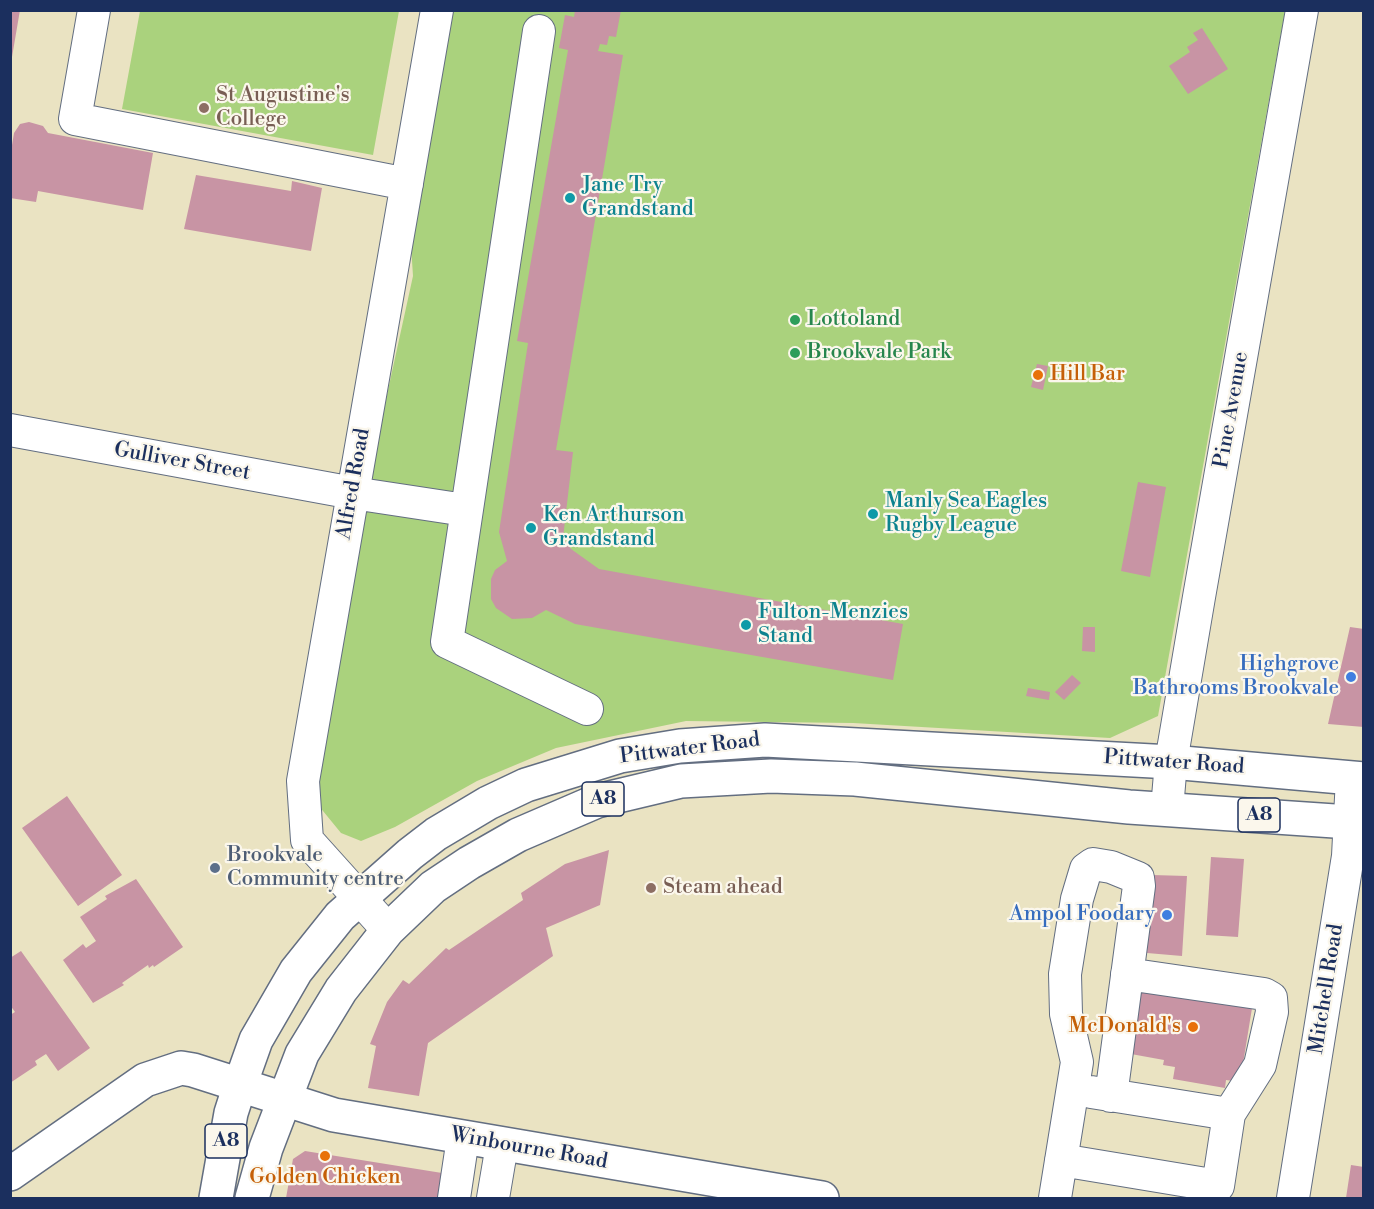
<!DOCTYPE html>
<html>
<head>
<meta charset="utf-8">
<style>
  body { margin:0 }
  #map { position:relative; width:1374px; height:1209px; overflow:hidden; background:#eae3c2; font-family:"Libre Bodoni",serif }
  canvas { display:block }
  .frame { position:absolute; inset:0; border:12px solid #1b2f5e; pointer-events:none }
</style>
</head>
<body>
<div id="map">
<canvas width="1374" height="1209"></canvas>
<div class="frame"></div>
</div>
<script>
const c = document.querySelector('canvas').getContext('2d');
c.lineJoin = 'round';
function paint(path, color) { c.fillStyle = color; c.fill(path, 'evenodd'); }
const toPath = rows => new Path2D(rows.map(r => 'M' + r).join(''));
function trace(path, color, width, dash) { c.strokeStyle = color; c.lineWidth = width; c.lineCap = dash ? 'butt' : 'round'; c.setLineDash(dash || []); c.stroke(path); }
function write(font, color, halo, rows, align = 'center') {
  c.font = font + ' "Libre Bodoni",serif'; c.lineWidth = 4.5; c.setLineDash([]); c.textBaseline = 'middle'; c.strokeStyle = halo; c.fillStyle = color; for (const [text, x, y, turn = 0] of rows) {
    c.save(); c.translate(x, y); c.rotate((+turn || 0) * Math.PI / 180); c.textAlign = isNaN(turn) ? turn : align; if (halo) c.strokeText(text, 0, 0); c.fillText(text, 0, 0); c.restore();
  }
}
paint(toPath([
  [140,11,399,11,373,155,122,109],
  [437,11,1285,11,1158,716,1110,738,853,723,686,721,556,748,477,781,395,827,361,841,341,833,314,800,367,486,413,276,407,184]
]), '#aad27d');
paint(toPath([
  [10,10,20,10,12,57,10,57],
  [575,10,621,10,616,37,609,36,607,45,600,44,598,51,623,55,556,450,573,452,563,538,571,549,599,569,903,624,893,680,575,624,546,610,532,618,512,619,496,608,491,599,491,579,495,570,507,561,499,532,528,343,517,341,568,50,559,48,565,15,574,17],
  [1202,28,1228,69,1188,94,1169,66,1190,52,1187,47,1198,40,1193,33],
  [29,122,43,126,48,133,153,153,143,210,38,191,36,202,10,198,10,157,14,133,20,124],
  [196,175,291,191,292,181,322,188,311,251,184,229],
  [1037,364,1048,366,1043,390,1031,387],
  [1138,482,1166,487,1150,577,1121,571],
  [1083,627,1095,627,1095,652,1082,651],
  [1350,627,1364,629,1364,727,1328,724],
  [1072,675,1081,683,1064,700,1055,692],
  [1028,688,1050,692,1049,700,1026,696],
  [67,796,122,875,78,906,22,828],
  [609,850,600,905,546,928,553,956,428,1043,419,1096,368,1088,376,1046,370,1044,387,1002,403,980,409,984,446,948,449,950,523,900,521,893,565,864],
  [1211,857,1244,859,1238,937,1206,935],
  [1152,875,1187,876,1182,956,1147,953],
  [136,879,183,947,154,967,153,965,149,968,148,965,122,983,124,985,93,1003,63,960,83,944,86,948,96,941,80,917,107,899,105,896],
  [21,951,90,1048,58,1071,46,1054,35,1061,37,1065,10,1083,10,1015,15,1012,10,1005,10,958],
  [1142,989,1253,1002,1240,1082,1226,1080,1225,1088,1173,1079,1175,1067,1163,1065,1164,1060,1131,1054],
  [305,1151,442,1173,438,1198,286,1198,293,1159],
  [1351,1165,1364,1167,1364,1198,1346,1198]
]), '#c894a4');
const minor = toPath([
  [94,10,75,119,407,184],
  [539,31,447,642,587,709],
  [10,430,353,493,465,510],
  [1167,809,1171,762,1199,597,1302,10],
  [388,930,307,840,303,781,437,10],
  [1127,974,1264,994,1271,998,1272,1012,1260,1065,1229,1114],
  [1061,1160,1218,1186,1229,1114,1091,1092],
  [454,1198,463,1138],
  [493,1198,502,1145],
  [1055,1198,1077,1062,1066,1014,1065,974,1077,899,1086,869,1093,864,1111,867,1138,878,1139,886,1111,1096],
  [1293,1198,1348,856,1352,778]
]);
const major = toPath([
  [10,1174,145,1080,181,1068,193,1070,334,1115,822,1198]
]);
const highway = toPath([
  [216,1198,231,1113,240,1085,256,1040,296,971,340,916,410,854,436,834,488,803,526,785,620,756,680,746,765,740,1171,762,1364,779],
  [252,1198,266,1148,302,1054,341,990,388,930,433,887,469,863,518,835,597,801,681,781,771,776,855,779,1129,807,1364,823]
]);
trace(minor, '#636e81', 34);
trace(major, '#636e81', 36);
trace(highway, '#636e81', 36);
trace(minor, '#fff', 32);
trace(major, '#fff', 33);
trace(highway, '#fff', 33);
for (const [x, y, r, color] of [
  [204,108,6,"#8d6e63"],
  [570,198,6,"#0f9aa8"],
  [795,320,6,"#2e9e5b"],
  [795,353,6,"#2e9e5b"],
  [1038,375,6,"#e8710a"],
  [873,514,6,"#0f9aa8"],
  [531,528,6,"#0f9aa8"],
  [746,625,6,"#0f9aa8"],
  [1351,677,6,"#3f7fe0"],
  [215,868,6,"#5c6f8a"],
  [651,888,6,"#8d6e63"],
  [1167,915,6,"#3f7fe0"],
  [1193,1027,6,"#e8710a"],
  [325,1156,6,"#e8710a"]
]) { const dot = new Path2D(); dot.arc(x, y, r, 0, 2 * Math.PI); c.fillStyle = color; c.fill(dot); trace(dot, '#fbf7ec', 2); }
for (const [x, y, w] of [
  [603,799,42],
  [1259,815,42],
  [226,1141,42]
]) { const box = new Path2D(); box.roundRect(x - w / 2, y - 17, w, 34, 4.5); c.fillStyle = '#fbf7ec'; c.fill(box); trace(box, '#1b2f5e', 1.5); }
write('bold 20px', '#1b2f5e', null, [
  ["A8",603,799],
  ["A8",1259,815],
  ["A8",226,1141]
]);
write('21px', '#785e54', '#fbf7ec', [
  ["St Augustine's",216,96],
  ["College",216,120],
  ["Steam ahead",663,888]
], 'left');
write('21px', '#0d838f', '#fbf7ec', [
  ["Jane Try",582,186],
  ["Grandstand",582,210],
  ["Manly Sea Eagles",885,502],
  ["Rugby League",885,526],
  ["Ken Arthurson",543,516],
  ["Grandstand",543,540],
  ["Fulton-Menzies",758,613],
  ["Stand",758,637]
], 'left');
write('21px', '#27864d', '#fbf7ec', [
  ["Lottoland",807,320],
  ["Brookvale Park",807,353]
], 'left');
write('21px', '#c56008', '#fbf7ec', [
  ["Hill Bar",1050,375],
  ["McDonald's",1181,1027,"right"],
  ["Golden Chicken",325,1178,"center"]
], 'left');
write('21px', '#1b2f5e', '#fbf7ec', [
  ["Pine Avenue",1232,410,-80],
  ["Gulliver Street",182,462,10],
  ["Alfred Road",354,484,-80],
  ["Pittwater Road",690,749,-7],
  ["Pittwater Road",1174,763,4],
  ["Mitchell Road",1327,989,-81],
  ["Winbourne Road",529,1149,10]
]);
write('21px', '#366cbe', '#fbf7ec', [
  ["Highgrove",1339,665],
  ["Bathrooms Brookvale",1339,689],
  ["Ampol Foodary",1155,915]
], 'right');
write('21px', '#4e5e75', '#fbf7ec', [
  ["Brookvale",227,856],
  ["Community centre",227,880]
], 'left');
</script>
</body>
</html>
